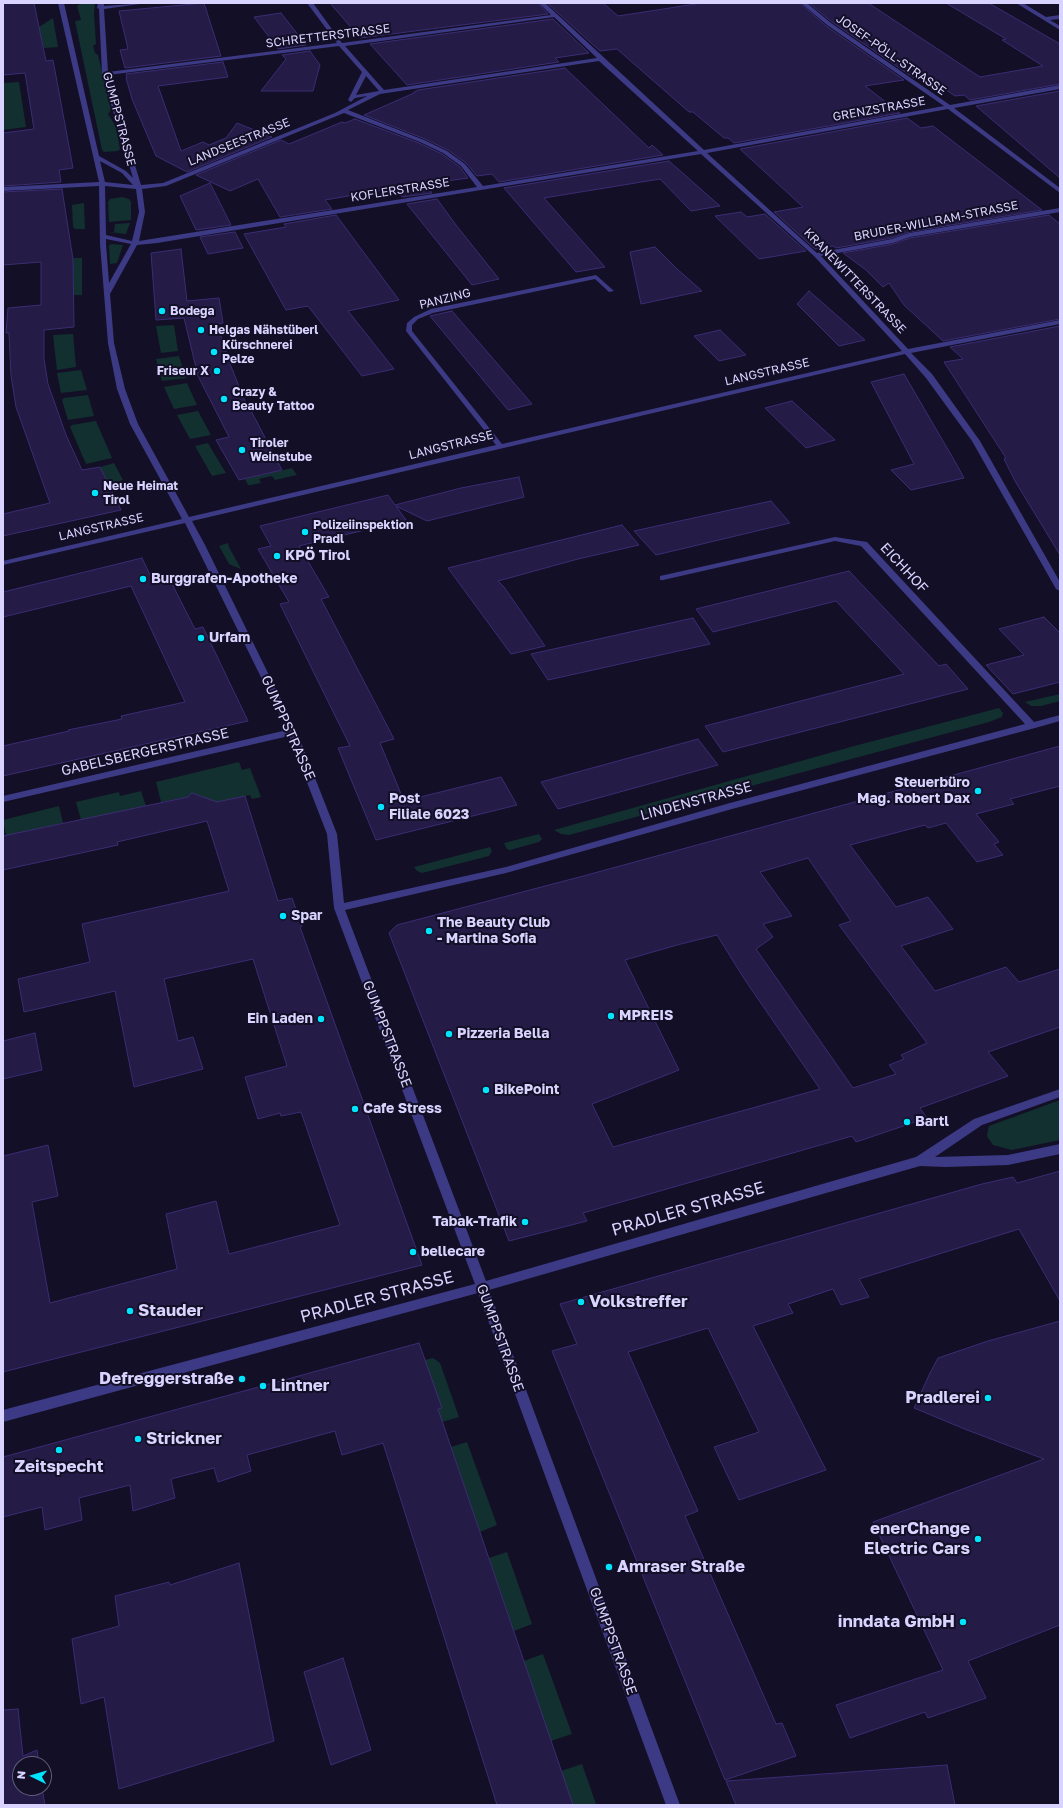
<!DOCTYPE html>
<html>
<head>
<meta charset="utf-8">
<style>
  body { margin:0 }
  #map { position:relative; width:1063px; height:1808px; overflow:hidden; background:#130f26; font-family:"Golos Text",sans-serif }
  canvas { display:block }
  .frame { position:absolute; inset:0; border:4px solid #d9d4ff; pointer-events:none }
  .north { position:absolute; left:12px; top:1756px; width:40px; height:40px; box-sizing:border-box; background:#130f26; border:1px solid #625e7d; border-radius:50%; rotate:275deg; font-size:11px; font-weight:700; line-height:16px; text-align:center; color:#d9d4ff }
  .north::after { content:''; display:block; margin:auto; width:14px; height:18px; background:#00e5ff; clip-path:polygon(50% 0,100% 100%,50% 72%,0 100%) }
</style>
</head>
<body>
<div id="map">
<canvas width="1063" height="1808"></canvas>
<div class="frame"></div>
<div class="north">N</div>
</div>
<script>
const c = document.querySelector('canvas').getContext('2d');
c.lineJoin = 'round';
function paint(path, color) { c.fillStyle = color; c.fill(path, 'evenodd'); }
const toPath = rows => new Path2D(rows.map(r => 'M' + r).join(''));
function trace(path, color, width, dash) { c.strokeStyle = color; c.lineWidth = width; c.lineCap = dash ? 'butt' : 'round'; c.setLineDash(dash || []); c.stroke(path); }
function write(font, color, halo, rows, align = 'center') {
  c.font = font + ' "Golos Text",sans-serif'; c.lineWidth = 4; c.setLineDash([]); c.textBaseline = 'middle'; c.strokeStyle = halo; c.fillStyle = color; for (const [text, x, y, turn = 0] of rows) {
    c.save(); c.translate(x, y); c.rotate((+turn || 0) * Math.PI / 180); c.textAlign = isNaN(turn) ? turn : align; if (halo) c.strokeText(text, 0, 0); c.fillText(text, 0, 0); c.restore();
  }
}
paint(toPath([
  [81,3,95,3,94,13,96,44,93,46,95,53,98,55,111,110,108,114,116,127,120,149,118,151,104,152,102,150,75,21,81,20,77,6],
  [53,18,58,47,44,48,39,27],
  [19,82,26,127,3,130,3,83],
  [122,197,129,199,131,202,131,220,109,222,108,202,110,199],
  [84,203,85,229,75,229,73,227,72,205],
  [130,223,126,234,109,232,114,232,115,224],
  [112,244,123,245,117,263,110,264,109,245],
  [73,258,82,258,82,295,74,295],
  [174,325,178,351,161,353,156,326],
  [71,334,73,334,76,367,57,370,53,335],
  [179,356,186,378,162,381,156,359],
  [81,370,87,390,61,393,57,373],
  [187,383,197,405,174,409,164,387],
  [88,395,94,416,68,420,62,400,64,398],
  [198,411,211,435,190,439,177,415],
  [96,421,112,458,86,464,70,427,72,425],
  [208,443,215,455,226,473,212,476,195,446],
  [114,463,123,480,108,484,100,467],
  [292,468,297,475,275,480,272,476,259,479,261,483,251,485,248,485,245,479],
  [228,543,229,547,241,569,229,564,219,546],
  [1060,694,1060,701,1041,706,1031,706,1025,702],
  [999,708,1003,713,1002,717,989,722,569,835,561,834,554,830,858,745],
  [239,762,242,770,250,768,261,797,252,799,250,795,203,805,208,799,192,793,188,797,161,802,156,782],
  [141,791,146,806,81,820,76,802,119,792,120,796],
  [59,806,63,823,6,836,3,820],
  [539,834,542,839,539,842,510,850,507,849,504,843],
  [490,847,492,851,489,856,422,873,417,871,414,867],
  [1060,1100,1060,1140,1012,1150,993,1145,988,1138,987,1135,989,1126],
  [433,1358,440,1363,459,1417,442,1422,438,1409,441,1408,425,1360],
  [467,1442,497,1525,480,1532,451,1447],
  [507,1552,532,1624,514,1631,489,1558],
  [543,1654,572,1734,551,1741,524,1661],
  [582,1764,596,1804,596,1805,573,1805,561,1771]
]), '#12302f');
const building = toPath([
  [3,3,34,3,46,61,53,60,73,168,59,170,61,182,3,186,3,133,34,129,25,73,3,75,3,3],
  [204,3,221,56,125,68,120,50,128,49,119,11,204,3],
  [330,3,538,3,548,14,360,38,330,3],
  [547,3,603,3,618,16,702,3,800,3,826,26,904,80,865,86,900,113,734,143,728,138,724,138,693,112,689,112,617,49,600,51,547,3],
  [809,3,868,3,980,77,1043,66,1002,40,1006,39,946,3,989,3,1060,44,1060,84,970,100,964,95,955,96,925,76,914,78,832,22,809,3],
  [281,13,306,45,278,49,254,17,281,13],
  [553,19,589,53,555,58,559,62,407,85,370,44,553,19],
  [310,51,320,65,313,91,261,91,286,59,282,55,310,51],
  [223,62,228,77,158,86,181,151,203,142,209,145,226,138,237,123,272,137,187,172,156,156,132,99,126,78,127,78,126,74,223,62],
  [565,68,649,148,652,145,663,155,499,182,492,174,477,176,466,163,448,150,425,139,364,115,414,93,414,92,418,90,565,68],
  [1060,91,1060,178,976,106,1060,91],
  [907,118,921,128,933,126,1042,210,909,232,892,238,836,248,833,246,815,249,774,212,803,207,740,149,907,118],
  [355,119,419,143,442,154,460,167,468,178,426,184,432,193,402,197,395,188,325,200,332,209,280,217,258,179,230,191,196,175,281,140,289,144,342,122,345,123,355,119],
  [669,161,720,206,691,211,660,179,544,198,605,267,576,272,504,188,669,161],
  [210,183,231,225,196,230,180,196,210,183],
  [62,189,73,259,74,327,44,330,44,359,48,384,66,435,82,470,100,467,121,510,3,536,3,514,50,503,16,407,11,376,9,333,6,333,8,308,41,305,41,262,3,265,3,192,62,189],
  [437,199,456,225,499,279,472,285,407,204,437,199],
  [741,212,747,217,765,214,806,251,759,259,715,216,741,212],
  [336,215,399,300,348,311,394,369,362,376,308,306,286,310,244,234,286,227,284,224,336,215],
  [1049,215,1060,224,1060,319,943,341,904,305,889,283,883,287,866,270,843,253,893,244,910,238,1049,215],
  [235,232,243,248,208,254,200,237,235,232],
  [655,247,676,268,702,291,641,304,630,252,655,247],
  [181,249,187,301,219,298,223,323,217,324,230,364,247,406,248,405,282,470,239,480,216,440,229,437,198,376,184,318,156,320,151,253,181,249],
  [809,291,865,340,839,346,797,304,809,291],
  [452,311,532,404,508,410,430,316,452,311],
  [1060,326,1060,555,1015,481,1004,459,1006,458,944,362,963,359,950,347,1060,326],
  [720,330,746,355,719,361,694,336,720,330],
  [904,374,957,465,964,478,911,490,891,470,914,464,871,382,904,374],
  [792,401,835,440,806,448,765,408,792,401],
  [519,477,524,497,427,521,396,506,406,520,299,546,329,597,321,599,394,739,380,743,404,801,501,777,517,805,376,840,338,748,350,746,280,604,289,602,258,549,271,546,260,526,388,495,395,505,461,488,519,477],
  [771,501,790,523,656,555,634,531,771,501],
  [622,525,639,545,578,559,498,581,504,587,545,646,511,654,448,568,622,525],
  [142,558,151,577,167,574,195,629,203,627,248,721,3,776,3,746,69,731,68,730,122,719,121,716,185,702,131,586,3,617,3,592,142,558],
  [849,571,939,666,946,664,968,689,723,752,705,726,904,674,836,601,713,632,696,609,849,571],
  [1044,617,1060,633,1060,682,1013,694,986,665,1024,655,999,629,1044,617],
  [693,618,710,644,548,680,531,654,693,618],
  [698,739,718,765,558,809,541,782,698,739],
  [1060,746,1060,786,1010,799,1014,804,976,814,999,842,994,844,1003,855,977,862,946,823,928,828,925,825,850,845,896,907,928,897,953,929,901,946,935,991,1006,967,1019,982,1060,969,1060,1027,988,1052,1008,1076,920,1108,927,1118,856,1142,852,1136,583,1213,587,1221,509,1241,389,933,397,925,587,875,1060,746],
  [808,858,851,921,839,925,927,1043,901,1055,904,1059,889,1065,896,1074,853,1088,756,949,773,937,763,924,792,916,760,872,808,858],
  [717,935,745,980,820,1089,613,1147,592,1104,679,1070,625,960,677,945,717,935],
  [192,793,217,802,245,796,278,901,292,898,302,926,300,927,422,1265,3,1372,3,1156,48,1145,58,1196,32,1202,50,1303,177,1269,166,1214,216,1201,229,1254,340,1225,301,1112,281,1116,280,1113,258,1119,245,1077,287,1066,253,959,164,979,178,1041,193,1037,203,1069,134,1087,115,991,24,1012,18,979,90,962,82,924,229,891,207,821,117,842,118,845,3,870,3,836,188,797,192,793],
  [35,1033,42,1070,3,1079,3,1041,35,1033],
  [1060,1171,1060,1301,1019,1229,859,1279,869,1297,841,1305,833,1289,788,1304,793,1313,753,1326,826,1470,739,1500,714,1447,759,1432,708,1328,628,1352,698,1511,685,1516,776,1724,782,1723,796,1756,725,1780,552,1351,577,1344,560,1304,982,1184,1013,1177,1017,1183,1060,1171],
  [1060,1321,1060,1625,968,1661,986,1698,928,1718,925,1712,850,1738,836,1705,943,1670,873,1522,1044,1459,967,1430,914,1408,930,1373,938,1358,988,1341,1060,1321],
  [419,1343,442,1408,438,1409,573,1805,497,1805,383,1443,342,1455,335,1431,247,1455,251,1471,218,1482,214,1468,171,1479,175,1498,133,1511,130,1485,79,1498,82,1520,45,1530,42,1507,3,1517,3,1457,419,1343],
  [239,1563,274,1741,119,1789,104,1697,81,1704,72,1639,119,1626,115,1596,169,1582,170,1585,239,1563],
  [343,1658,371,1750,331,1765,304,1672,343,1658],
  [18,1709,23,1756,37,1750,39,1764,20,1764,20,1788,42,1788,45,1805,3,1805,3,1710,18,1709],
  [947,1765,955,1805,736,1805,726,1781,947,1765]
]);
paint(building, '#241b47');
trace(building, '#3b2d73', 1);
paint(toPath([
  [58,3,64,3,99,156,126,171,133,178,102,74,99,9,97,8,98,3,104,3,104,6,147,3,104,9,108,72,337,43,307,3,313,3,342,43,551,15,539,3,545,3,704,150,944,106,827,25,801,3,807,3,831,23,950,105,1060,85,1060,89,954,108,1060,188,1060,193,948,109,707,153,817,253,892,239,909,233,1060,208,1060,212,910,237,893,243,821,256,908,349,1060,320,1060,324,911,353,932,374,980,441,1060,582,1060,591,1056,589,972,441,926,378,905,354,192,521,205,545,297,732,337,834,344,903,506,867,730,803,1025,724,861,546,835,541,663,580,660,580,660,576,835,537,867,542,1034,722,1060,715,1060,721,1035,728,732,809,506,873,345,910,486,1281,916,1157,974,1119,1060,1089,1060,1097,982,1125,935,1157,1008,1155,1060,1144,1060,1154,1008,1165,946,1167,920,1166,489,1290,680,1805,666,1805,478,1293,3,1422,3,1410,475,1284,334,908,327,834,289,736,3,802,3,796,287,730,185,523,3,565,3,561,182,519,130,424,117,389,108,343,100,244,99,186,3,191,3,187,99,182,58,3],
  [554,17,597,58,384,90,345,46,554,17],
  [339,46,362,72,348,100,351,102,355,98,367,96,335,113,163,183,141,185,108,75,339,46],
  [599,61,698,151,483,186,465,164,447,151,424,140,348,110,380,94,599,61],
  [366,76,379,91,356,95,366,76],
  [344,113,420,142,443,153,461,166,477,187,139,241,145,212,142,189,166,186,344,113],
  [701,154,814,256,902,351,502,444,412,331,412,325,418,319,433,313,595,279,609,292,614,291,596,275,431,309,414,317,407,323,406,331,496,445,189,517,138,424,125,389,114,343,110,294,137,245,157,243,701,154],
  [100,161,122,173,133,185,105,182,100,161],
  [105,186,136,189,139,212,132,241,106,235,105,186],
  [106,239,131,244,109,283,106,244,106,239],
  [1016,3,1023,3,1046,17,1060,15,1060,19,1050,20,1060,26,1060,30,1016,3]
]), '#3d3a85');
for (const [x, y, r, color] of [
  [162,311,4,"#00e5ff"],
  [201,330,4,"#00e5ff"],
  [214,352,4,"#00e5ff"],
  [217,371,4,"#00e5ff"],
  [224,399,4,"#00e5ff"],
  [242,450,4,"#00e5ff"],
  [95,493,4,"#00e5ff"],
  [305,532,4,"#00e5ff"],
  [277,556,4,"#00e5ff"],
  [143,579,4,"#00e5ff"],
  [201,638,4,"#00e5ff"],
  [978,791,4,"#00e5ff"],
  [381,807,4,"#00e5ff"],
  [283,916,4,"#00e5ff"],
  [429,931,4,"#00e5ff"],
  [611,1016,4,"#00e5ff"],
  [321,1019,4,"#00e5ff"],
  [449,1034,4,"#00e5ff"],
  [486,1090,4,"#00e5ff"],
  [355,1109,4,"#00e5ff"],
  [907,1122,4,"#00e5ff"],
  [525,1222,4,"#00e5ff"],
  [413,1252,4,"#00e5ff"],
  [581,1302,4,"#00e5ff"],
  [130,1311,4,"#00e5ff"],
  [242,1379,4,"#00e5ff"],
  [263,1386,4,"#00e5ff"],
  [988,1398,4,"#00e5ff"],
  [138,1439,4,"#00e5ff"],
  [59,1450,4,"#00e5ff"],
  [978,1539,4,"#00e5ff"],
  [609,1567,4,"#00e5ff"],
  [963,1622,4,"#00e5ff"]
]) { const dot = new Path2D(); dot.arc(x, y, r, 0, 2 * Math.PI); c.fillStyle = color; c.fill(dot); trace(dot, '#130f26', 1.5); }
write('12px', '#d9d4ff', '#130f26', [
  ["SCHRETTERSTRASSE",328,36,-7],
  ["JOSEF-PÖLL-STRASSE",891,55,35],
  ["GRENZSTRASSE",879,109,-10],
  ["GUMPPSTRASSE",119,119,75],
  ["LANDSEESTRASSE",239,142,-22],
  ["KOFLERSTRASSE",400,190,-9],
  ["BRUDER-WILLRAM-STRASSE",936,221,-11],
  ["KRANEWITTERSTRASSE",855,281,46],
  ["PANZING",445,299,-14],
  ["LANGSTRASSE",767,372,-13],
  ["LANGSTRASSE",451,445,-14],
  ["LANGSTRASSE",101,527,-13]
]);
write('bold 12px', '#d9d4ff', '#130f26', [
  ["Bodega",170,311],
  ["Helgas Nähstüberl",209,330],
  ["Kürschnerei",222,345],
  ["Pelze",222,359],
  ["Friseur X",209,371,"right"],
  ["Crazy &",232,392],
  ["Beauty Tattoo",232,406],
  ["Tiroler",250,443],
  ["Weinstube",250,457],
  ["Neue Heimat",103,486],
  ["Tirol",103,500],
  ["Polizeiinspektion",313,525],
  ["Pradl",313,539]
], 'left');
write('bold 14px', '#d9d4ff', '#130f26', [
  ["KPÖ Tirol",285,556],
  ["Burggrafen-Apotheke",151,579],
  ["Urfam",209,638],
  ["Steuerbüro",970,783,"right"],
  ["Mag. Robert Dax",970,799,"right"],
  ["Post",389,799],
  ["Filiale 6023",389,815],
  ["Spar",291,916],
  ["The Beauty Club",437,923],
  ["- Martina Sofia",437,939],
  ["MPREIS",619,1016],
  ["Ein Laden",313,1019,"right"],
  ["Pizzeria Bella",457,1034],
  ["BikePoint",494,1090],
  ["Cafe Stress",363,1109],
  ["Bartl",915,1122],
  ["Tabak-Trafik",517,1222,"right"],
  ["bellecare",421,1252]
], 'left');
write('14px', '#d9d4ff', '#130f26', [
  ["EICHHOF",904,568,47],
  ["GUMPPSTRASSE",288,728,66],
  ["GABELSBERGERSTRASSE",145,752,-13],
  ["LINDENSTRASSE",696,801,-15],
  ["GUMPPSTRASSE",387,1034,69],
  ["GUMPPSTRASSE",500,1338,70],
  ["GUMPPSTRASSE",613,1641,70]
]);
write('17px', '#d9d4ff', '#130f26', [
  ["PRADLER STRASSE",688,1209,-16],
  ["PRADLER STRASSE",377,1297,-15]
]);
write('bold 17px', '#d9d4ff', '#130f26', [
  ["Volkstreffer",589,1302],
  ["Stauder",138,1311],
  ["Defreggerstraße",234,1379,"right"],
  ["Lintner",271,1386],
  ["Pradlerei",980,1398,"right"],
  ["Strickner",146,1439],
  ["Zeitspecht",59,1467,"center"],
  ["enerChange",970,1529,"right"],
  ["Electric Cars",970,1549,"right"],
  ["Amraser Straße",617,1567],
  ["inndata GmbH",955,1622,"right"]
], 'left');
</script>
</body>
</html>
